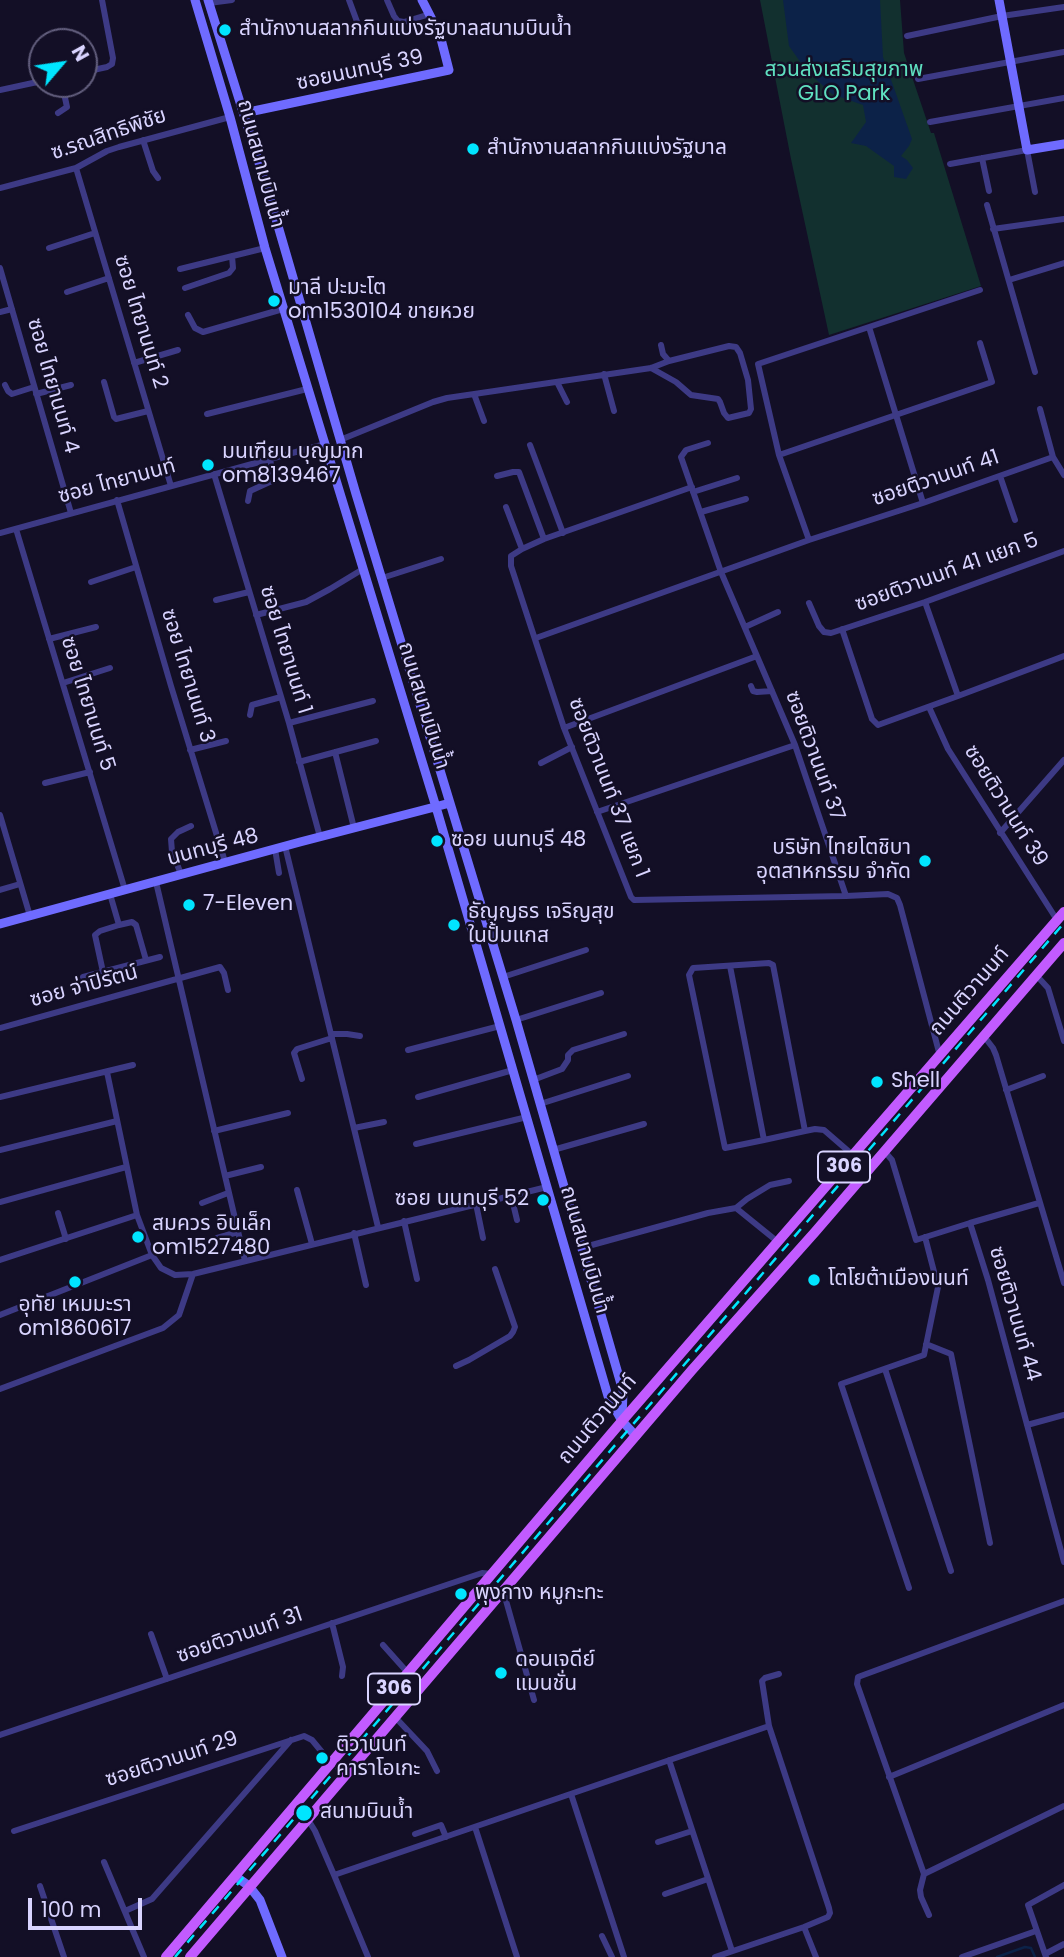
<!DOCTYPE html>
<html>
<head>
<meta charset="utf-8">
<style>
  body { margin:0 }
  #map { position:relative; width:1064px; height:1957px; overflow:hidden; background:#130f26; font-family:Poppins,sans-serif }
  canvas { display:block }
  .north { position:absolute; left:28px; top:28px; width:70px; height:70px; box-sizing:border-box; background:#130f26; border:2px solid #625e7d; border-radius:50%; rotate:61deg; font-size:19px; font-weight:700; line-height:28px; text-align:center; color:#d9d4ff }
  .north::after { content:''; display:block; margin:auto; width:24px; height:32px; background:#00e5ff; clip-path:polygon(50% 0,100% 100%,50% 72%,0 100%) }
  .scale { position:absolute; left:28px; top:1898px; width:114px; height:32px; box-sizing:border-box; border:4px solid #d9d4ff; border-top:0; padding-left:9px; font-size:21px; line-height:24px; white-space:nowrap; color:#d9d4ff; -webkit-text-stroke:5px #130f26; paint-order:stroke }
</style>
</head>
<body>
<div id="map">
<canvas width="1064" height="1957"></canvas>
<div class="north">N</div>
<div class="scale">100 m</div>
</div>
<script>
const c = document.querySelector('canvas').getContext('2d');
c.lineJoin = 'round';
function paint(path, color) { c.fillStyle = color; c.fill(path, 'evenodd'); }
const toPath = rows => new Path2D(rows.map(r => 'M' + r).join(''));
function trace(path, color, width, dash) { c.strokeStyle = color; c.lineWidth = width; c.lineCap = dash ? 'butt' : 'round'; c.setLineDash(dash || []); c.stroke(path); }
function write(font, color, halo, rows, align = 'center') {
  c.font = font + ' Poppins,"Noto Sans Thai",sans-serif'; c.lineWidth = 5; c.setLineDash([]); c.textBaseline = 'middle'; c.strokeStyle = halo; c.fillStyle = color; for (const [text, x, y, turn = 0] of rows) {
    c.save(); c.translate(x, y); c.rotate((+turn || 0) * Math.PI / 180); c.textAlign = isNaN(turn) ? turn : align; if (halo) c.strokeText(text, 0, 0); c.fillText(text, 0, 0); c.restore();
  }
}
paint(toPath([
  [760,0,900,0,904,53,931,133,934,133,981,286,829,335,791,159]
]), '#12302f');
paint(toPath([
  [783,0,880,0,883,57,912,139,909,146,901,156,907,160,913,168,906,179,894,177,894,166,866,146,851,143,866,122,863,105,832,94,806,70,789,46]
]), '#0c2248');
trace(toPath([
  [997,1957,1025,1947,1031,1948,1035,1957]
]), '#0c2248', 2.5);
trace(toPath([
  [349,0,359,27],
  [387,0,394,16,398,21,404,22,430,14],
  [209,3,232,0],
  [907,36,1002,16,1064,7],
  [84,72,107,67,112,64,113,58,102,0],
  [918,79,1064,52],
  [0,90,42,81],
  [58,113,67,107,62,84],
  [930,122,1064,98],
  [143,140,153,171,158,178],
  [982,158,989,191],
  [950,164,1027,150,1035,192],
  [76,168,171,486],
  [0,188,76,168,107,151,119,147,230,117],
  [987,205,1035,372],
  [993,229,1064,219],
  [49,248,95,233],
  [0,268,71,513],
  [180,269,265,248],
  [1009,280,1064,263],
  [185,288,229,273,233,268,232,256],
  [67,292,109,278],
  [0,312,12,309],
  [188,315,195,328,203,332,283,309],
  [869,327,923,503],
  [134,363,178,350],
  [651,368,676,382,691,395,718,399,720,402,724,413,728,418,749,413,751,409,748,380,740,353,736,347,729,346,669,361,663,354,661,345],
  [604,374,614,411],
  [104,382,114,417,116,419,148,411],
  [557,382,567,402],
  [5,385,8,391,12,394,34,387],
  [36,394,71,385],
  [474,394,484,421],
  [1040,409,1053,457,1064,475],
  [207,414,307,389],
  [340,440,433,402,447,398,651,368,669,361],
  [708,443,686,450,681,457,721,572,795,745,846,896,888,894,897,898,900,905,940,1056],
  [530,445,563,533],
  [779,455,992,382,980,343],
  [214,474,289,723,320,837],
  [497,476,513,472,519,472,544,539],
  [1000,476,1015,520],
  [692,487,544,539,522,549,511,556,511,566,564,728,631,897,634,900,846,896],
  [693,492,737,478],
  [117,500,171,686,225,862],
  [248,501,250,491,274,480,270,459],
  [506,507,522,549],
  [701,512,746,499],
  [16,529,125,890],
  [0,533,325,444],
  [809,540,779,455,758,364,980,290],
  [382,578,441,559],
  [91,582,136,567],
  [216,600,249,592],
  [925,602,958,696],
  [809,603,819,626,824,632,831,633,925,602,1064,551],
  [256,615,306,602,330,589,363,569],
  [745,627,778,612],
  [842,629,872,719,878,725,958,696,1064,656],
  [536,638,809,540,923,503,1053,457],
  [49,639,96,627],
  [63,683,110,668],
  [751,686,753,691,757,692,772,691],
  [929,707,948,749,1057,920],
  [250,715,252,705,281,697],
  [289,723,373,701],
  [564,728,757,656],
  [190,750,226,741],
  [335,752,354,828],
  [299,762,376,741],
  [541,763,572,747],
  [45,783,90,772],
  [597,812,795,745],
  [0,815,30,916],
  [1000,833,1064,760],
  [285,846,378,1227],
  [275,849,279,873],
  [181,874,172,852,171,839,178,832,191,826],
  [156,882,245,1261],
  [0,890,20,884],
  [110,894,119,925,132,922,136,925,146,960],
  [730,966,764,1140],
  [103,972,95,935,100,931,119,925],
  [1036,975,1048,988,1064,1041],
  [83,977,160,957],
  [503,977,586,950],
  [516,1020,601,993],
  [0,1028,220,967,224,973,228,990],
  [331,1034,347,1034,360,1036],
  [983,1035,993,1048,996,1055,1064,1283],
  [408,1050,500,1026],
  [107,1072,137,1215,152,1255,161,1268,175,1275,193,1274,547,1187],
  [302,1079,294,1053,297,1049,332,1038],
  [533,1080,562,1069,568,1060,568,1055,573,1050,624,1034],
  [1006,1090,1043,1076],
  [0,1097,133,1065],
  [418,1097,513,1070],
  [540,1104,628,1076],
  [354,1128,384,1122],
  [214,1131,288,1113],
  [805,1131,773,965,769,963,693,968,689,975,725,1148,764,1140,805,1131,815,1129,824,1130,854,1156],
  [416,1144,527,1117],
  [0,1150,117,1121],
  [553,1150,644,1124],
  [884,1151,892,1160,916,1240,970,1223,988,1280,1064,1562],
  [225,1176,261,1167],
  [297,1190,312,1244],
  [511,1195,517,1220],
  [0,1202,126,1167],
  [202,1203,228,1193],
  [476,1204,483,1238],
  [736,1208,747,1199,770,1185,789,1181],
  [736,1208,778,1242],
  [58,1213,66,1239],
  [404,1221,417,1279],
  [970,1223,1039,1203],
  [354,1233,366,1285],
  [217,1238,238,1232],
  [581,1248,708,1213,736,1208],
  [0,1260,137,1215],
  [0,1315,152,1255],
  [926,1344,951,1354,990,1543],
  [456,1366,469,1360,510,1336,513,1332,515,1327,495,1269],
  [885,1369,951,1571],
  [0,1389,163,1328,179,1315,193,1274],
  [1027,1425,1064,1415],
  [909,1588,841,1384,924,1355,938,1287,925,1237],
  [503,1590,534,1700],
  [332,1623,343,1667,342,1676],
  [151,1634,167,1679],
  [383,1645,408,1673],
  [395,1717,427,1751,437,1771],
  [0,1735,482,1573,492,1574],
  [669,1760,732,1951],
  [889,1777,1064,1705],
  [571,1794,624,1957],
  [307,1818,315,1831,334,1875,368,1957],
  [475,1827,517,1957],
  [14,1831,304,1736,312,1740,331,1763],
  [415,1834,441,1825,446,1837],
  [658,1842,692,1831],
  [104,1862,144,1957],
  [924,1874,1064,1806],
  [334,1875,769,1726],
  [40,1886,64,1957],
  [665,1894,708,1879],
  [125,1911,152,1899,291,1740],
  [929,1915,921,1897,920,1890,924,1874,857,1684,858,1677,1064,1601],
  [804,1927,816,1957],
  [602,1936,612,1957],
  [1045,1954,1064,1944],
  [715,1957,804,1927,828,1917,830,1913,829,1908,769,1726,762,1681,765,1678,779,1674],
  [962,1957,1036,1931],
  [1046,1957,1028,1905,1064,1885]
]), '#3d3a85', 6);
trace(toPath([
  [195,0,230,117,265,248,436,807,608,1396,622,1421,636,1436],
  [208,0,269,195,356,494,516,1020,623,1391,622,1419],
  [999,0,1027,150,1064,144],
  [244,113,449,70,440,35,422,0],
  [0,924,300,842,450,803],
  [235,1876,249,1886,260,1900,282,1957]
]), '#6f6bff', 9);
trace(toPath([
  [166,1957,622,1421,1064,912],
  [190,1957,692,1370,815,1232,1064,943]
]), '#c25bff', 10);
trace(toPath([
  [175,1957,1064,923]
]), '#00e5ff', 2.5, [10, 9]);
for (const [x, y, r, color] of [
  [225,30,7,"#00e5ff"],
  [473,149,7,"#00e5ff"],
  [274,301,7,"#00e5ff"],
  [208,465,7,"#00e5ff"],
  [437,841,7,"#00e5ff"],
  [925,861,7,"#00e5ff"],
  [189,905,7,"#00e5ff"],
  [454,925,7,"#00e5ff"],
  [877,1082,7,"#00e5ff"],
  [543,1200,7,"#00e5ff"],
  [138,1237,7,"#00e5ff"],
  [814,1280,7,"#00e5ff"],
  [75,1282,7,"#00e5ff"],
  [461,1594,7,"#00e5ff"],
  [501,1673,7,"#00e5ff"],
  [322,1758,7,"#00e5ff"],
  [304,1813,9,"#00e5ff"]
]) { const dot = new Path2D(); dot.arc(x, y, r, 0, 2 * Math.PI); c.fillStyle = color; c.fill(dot); trace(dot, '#130f26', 2.5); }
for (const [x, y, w] of [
  [844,1167,52],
  [394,1689,52]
]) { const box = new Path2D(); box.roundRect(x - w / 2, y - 15.5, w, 31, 5); c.fillStyle = '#130f26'; c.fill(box); trace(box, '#d9d4ff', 2); }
write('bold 19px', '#d9d4ff', null, [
  ["306",844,1167],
  ["306",394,1689]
]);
write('21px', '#d9d4ff', '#130f26', [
  ["สำนักงานสลากกินแบ่งรัฐบาลสนามบินน้ำ",239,30],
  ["สำนักงานสลากกินแบ่งรัฐบาล",487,149],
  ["มาลี ปะมะโต",288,289],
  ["om1530104 ขายหวย",288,313],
  ["มนเฑียน บุญมาก",222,453],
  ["om8139467",222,477],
  ["ซอย นนทบุรี 48",451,841],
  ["บริษัท ไทยโตชิบา",911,849,"right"],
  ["อุตสาหกรรม จำกัด",911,873,"right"],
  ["7-Eleven",203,905],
  ["ธัญญธร เจริญสุข",468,913],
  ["ในปั้มแกส",468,937],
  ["Shell",891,1082],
  ["ซอย นนทบุรี 52",529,1200,"right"],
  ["สมควร อินเล็ก",152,1225],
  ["om1527480",152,1249],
  ["โตโยต้าเมืองนนท์",828,1280],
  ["อุทัย เหมมะรา",75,1306,"center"],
  ["om1860617",75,1330,"center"],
  ["พุงกาง หมูกะทะ",475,1594],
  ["ดอนเจดีย์",515,1661],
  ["แมนชั่น",515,1685],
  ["ติวานนท์",336,1746],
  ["คาราโอเกะ",336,1770],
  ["สนามบินน้ำ",320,1813]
], 'left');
write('21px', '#d9d4ff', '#130f26', [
  ["ซอยนนทบุรี 39",360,71,-12],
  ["ซ.รณสิทธิพิชัย",109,135,-19],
  ["ถนนสนามบินน้ำ",260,164,75],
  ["ซอย ไทยานนท์ 2",140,322,73],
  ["ซอย ไทยานนท์ 4",52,386,74],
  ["ซอยติวานนท์ 41",936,479,-19],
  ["ซอย ไทยานนท์",117,482,-15],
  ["ซอยติวานนท์ 41 แยก 5",947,573,-20],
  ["ซอย ไทยานนท์ 1",285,650,73],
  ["ซอย ไทยานนท์ 3",187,676,73],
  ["ซอย ไทยานนท์ 5",87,704,73],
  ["ถนนสนามบินน้ำ",423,706,73],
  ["ซอยติวานนท์ 37",814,756,70],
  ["ซอยติวานนท์ 37 แยก 1",608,788,69],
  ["ซอยติวานนท์ 39",1005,806,58],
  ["นนทบุรี 48",213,848,-15],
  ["ซอย จ่าปิรัตน์",84,987,-15],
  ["ถนนติวานนท์",970,992,-49],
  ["ถนนสนามบินน้ำ",584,1250,74],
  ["ซอยติวานนท์ 44",1014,1314,74],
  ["ถนนติวานนท์",598,1420,-50],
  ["ซอยติวานนท์ 31",240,1636,-19],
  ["ซอยติวานนท์ 29",172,1760,-18]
]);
write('21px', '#5fe0c0', '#130f26', [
  ["สวนส่งเสริมสุขภาพ",844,71],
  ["GLO Park",844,95]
]);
</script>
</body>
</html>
